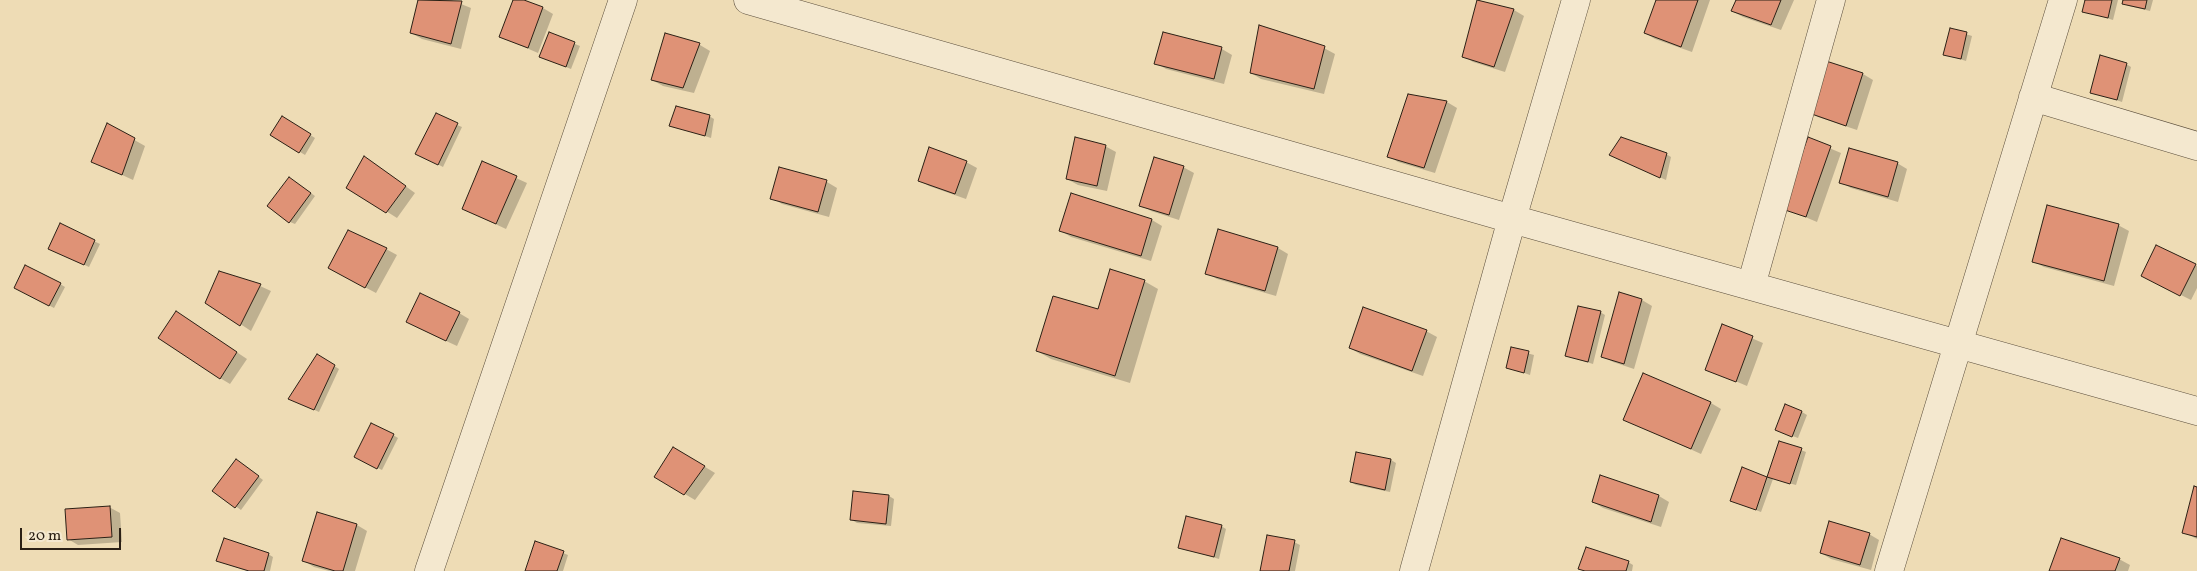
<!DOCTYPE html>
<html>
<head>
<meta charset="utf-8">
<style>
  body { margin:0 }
  #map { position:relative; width:2197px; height:571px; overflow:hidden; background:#eedcb5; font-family:Vollkorn,serif }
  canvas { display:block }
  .scale { position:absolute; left:20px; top:528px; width:101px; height:22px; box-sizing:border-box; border:2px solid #2b2015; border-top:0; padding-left:6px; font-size:15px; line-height:18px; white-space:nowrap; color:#2b2015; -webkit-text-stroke:4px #f4e8cf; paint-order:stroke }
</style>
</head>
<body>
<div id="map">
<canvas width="2197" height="571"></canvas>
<div class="scale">20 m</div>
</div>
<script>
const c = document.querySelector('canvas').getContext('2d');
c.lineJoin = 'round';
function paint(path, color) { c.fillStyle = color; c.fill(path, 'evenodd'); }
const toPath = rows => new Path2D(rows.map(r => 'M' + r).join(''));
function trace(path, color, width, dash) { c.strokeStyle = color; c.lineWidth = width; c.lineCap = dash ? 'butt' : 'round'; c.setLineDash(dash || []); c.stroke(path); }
paint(toPath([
  [419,0,451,0,471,8,461,49,422,39,411,33],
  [515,0,520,0,543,8,553,14,538,53,501,37],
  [1478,0,1514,10,1524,16,1505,72,1473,62,1463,56],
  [1657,0,1710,0,1692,52,1655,39,1645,33],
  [1737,0,1794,0,1781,30,1743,17,1732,11],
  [2086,0,2118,0,2113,20,2083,11],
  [2125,0,2153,0,2150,11,2129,6,2124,3],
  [1950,29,1972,36,1966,61,1944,54],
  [550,34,580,46,571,69,546,59],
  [666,35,700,45,710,51,694,93,663,86,652,80],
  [1324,48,1335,54,1324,94,1261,79,1251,73],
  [1222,49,1232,55,1224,84,1166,69,1156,63],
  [1824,61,1863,74,1873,80,1857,130,1818,117,1807,111],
  [2126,64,2131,67,2122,102,2092,92],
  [1409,95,1447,102,1457,108,1435,173,1398,162,1388,156],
  [709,116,714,119,711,138,671,125],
  [283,118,315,138,305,155,272,135],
  [108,125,145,146,133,180,92,161],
  [457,125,462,127,443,167,422,156],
  [1808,139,1841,153,1817,222,1784,208],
  [1105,146,1116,152,1107,191,1078,185,1067,179],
  [1666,154,1671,157,1666,180,1615,157],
  [365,157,415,193,397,218,348,187],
  [966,162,977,168,966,199,929,186,919,180],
  [483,163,527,183,506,229,463,209],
  [1897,163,1907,169,1898,202,1851,188,1840,182],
  [1183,167,1194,173,1179,220,1151,211,1141,205],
  [780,169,827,182,837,188,829,217,782,204,772,198],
  [294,181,315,196,295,224,290,222],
  [1072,195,1152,220,1162,226,1151,261,1071,237,1061,231],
  [60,225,100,244,89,267,55,251],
  [2118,225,2129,231,2114,286,2044,267,2034,262],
  [1219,231,1278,248,1288,254,1276,296,1217,279,1207,273],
  [2157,246,2197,266,2197,288,2191,300,2153,281],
  [386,249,397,255,376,293,340,274],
  [219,273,260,286,271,291,251,331,207,302],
  [1144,281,1158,289,1130,383,1051,359,1037,351],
  [60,284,65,287,54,308,20,290],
  [1620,294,1642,300,1652,306,1634,369,1613,362,1602,356],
  [1600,312,1605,315,1593,364,1567,356],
  [459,313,469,319,457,346,418,328],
  [187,319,247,359,230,384,220,378],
  [1723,326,1763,343,1747,386,1707,369],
  [1426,331,1437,337,1423,376,1360,354,1350,348],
  [1512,349,1534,355,1530,375,1507,367],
  [318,356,339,369,319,412,295,401],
  [1711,403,1721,409,1701,454,1624,419],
  [1802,412,1807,415,1798,438,1782,432],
  [393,435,398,438,382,470,356,457],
  [1780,442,1806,452,1796,485,1773,479,1761,512,1736,503,1743,469,1768,478],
  [674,448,715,473,695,500,656,477],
  [237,460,263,480,241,510,214,491],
  [1391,460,1396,463,1390,492,1356,485,1351,482],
  [2197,489,2197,539,2183,532],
  [889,496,894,499,891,526,857,523,852,520],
  [1659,496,1669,502,1661,527,1603,508,1593,502],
  [109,507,120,513,122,542,78,545,68,539],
  [318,513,357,525,367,531,355,571,329,571,314,567,304,561],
  [1221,526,1226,529,1219,559,1179,547],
  [1869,534,1879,540,1871,570,1831,559,1821,553],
  [2062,539,2119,559,2130,565,2128,571,2051,571],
  [1294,542,1300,545,1295,571,1262,571],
  [563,553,568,555,563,571,526,571],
  [268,554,273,557,270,571,247,571,217,561],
  [1628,562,1633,565,1632,571,1585,571,1580,568]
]), '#0003');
const building = toPath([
  [418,0,462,1,451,44,410,33,418,0],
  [513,0,524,0,543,7,528,48,499,37,513,0],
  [1477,0,1514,9,1494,67,1462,57,1477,0],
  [1656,0,1698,0,1681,47,1644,33,1656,0],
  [1736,0,1781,0,1771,25,1731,11,1736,0],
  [2085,0,2112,0,2108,18,2082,12,2085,0],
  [2123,0,2147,0,2145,9,2122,4,2123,0],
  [1259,25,1325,46,1314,89,1250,73,1259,25],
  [1950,28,1967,32,1961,59,1943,55,1950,28],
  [549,32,575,42,566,67,539,57,549,32],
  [1163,32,1222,47,1214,79,1154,64,1163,32],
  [665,33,700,43,683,88,651,80,665,33],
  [2100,55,2127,63,2117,100,2090,93,2100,55],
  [1823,60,1863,73,1846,126,1806,112,1823,60],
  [1408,94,1447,101,1424,168,1387,157,1408,94],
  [676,106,710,115,705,136,669,126,676,106],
  [436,113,458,123,438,165,415,154,436,113],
  [282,116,311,134,299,153,270,135,282,116],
  [107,123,135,138,122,175,91,162,107,123],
  [1075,137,1106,145,1097,186,1066,179,1075,137],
  [1621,137,1667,153,1660,178,1609,155,1621,137],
  [1808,137,1831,146,1806,217,1782,209,1808,137],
  [929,147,967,161,955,194,918,181,929,147],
  [1849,148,1898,162,1888,197,1839,183,1849,148],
  [364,156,406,186,386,213,346,188,364,156],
  [1154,157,1184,166,1169,215,1139,206,1154,157],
  [482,161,517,176,496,224,462,209,482,161],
  [779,167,827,180,818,212,770,199,779,167],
  [289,177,311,193,289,223,267,206,289,177],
  [1071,193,1152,219,1141,256,1059,231,1071,193],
  [2047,205,2119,224,2104,281,2032,262,2047,205],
  [60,223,95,240,84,265,48,249,60,223],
  [1218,229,1278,247,1265,291,1205,274,1218,229],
  [348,230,387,248,365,288,328,268,348,230],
  [2156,245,2196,264,2180,296,2141,276,2156,245],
  [25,265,61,283,49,306,14,288,25,265],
  [1110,269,1145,280,1115,376,1036,351,1053,296,1098,309,1110,269],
  [219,271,261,284,240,326,205,303,219,271],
  [1619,292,1642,299,1624,364,1601,357,1619,292],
  [420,293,460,312,446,341,406,322,420,293],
  [1578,306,1601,311,1588,362,1565,356,1578,306],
  [1363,307,1427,330,1412,371,1349,348,1363,307],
  [176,311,237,352,220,379,158,338,176,311],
  [1722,324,1753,336,1736,382,1705,370,1722,324],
  [1511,347,1529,351,1524,373,1506,368,1511,347],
  [317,354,335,365,314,410,288,399,317,354],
  [1643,373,1711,402,1691,449,1623,420,1643,373],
  [1785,404,1802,411,1792,437,1775,430,1785,404],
  [371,423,394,434,377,469,354,457,371,423],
  [1779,441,1802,448,1790,484,1767,477,1779,441],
  [673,447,705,466,684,495,654,477,673,447],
  [1356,452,1391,459,1385,490,1350,482,1356,452],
  [236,459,259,476,235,508,212,491,236,459],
  [1742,467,1767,477,1756,510,1730,501,1742,467],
  [1600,475,1659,495,1651,522,1592,502,1600,475],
  [2194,486,2197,487,2197,537,2182,533,2194,486],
  [853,491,889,495,886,524,850,520,853,491],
  [110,506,112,537,67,540,65,509,110,506],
  [317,512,357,524,343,571,335,571,302,561,317,512],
  [1186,516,1222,525,1214,557,1178,548,1186,516],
  [1829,521,1870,533,1860,565,1820,553,1829,521],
  [1267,535,1295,540,1289,571,1260,571,1267,535],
  [224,538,269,553,264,571,249,571,216,561,224,538],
  [2061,538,2120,558,2115,571,2049,571,2061,538],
  [535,541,564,551,557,571,525,571,535,541],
  [1586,547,1629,561,1626,571,1585,571,1578,569,1586,547]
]);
paint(building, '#df9276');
trace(building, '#2b2015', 1);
const street = toPath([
  [748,0,1512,219,2197,411],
  [2033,97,2197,146],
  [1751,286,1831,0],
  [429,571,623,0],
  [1414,571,1512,219,1576,0],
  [1889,571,2063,0]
]);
trace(street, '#5c4f3d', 29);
trace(street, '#f4e8cf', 28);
</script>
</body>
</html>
